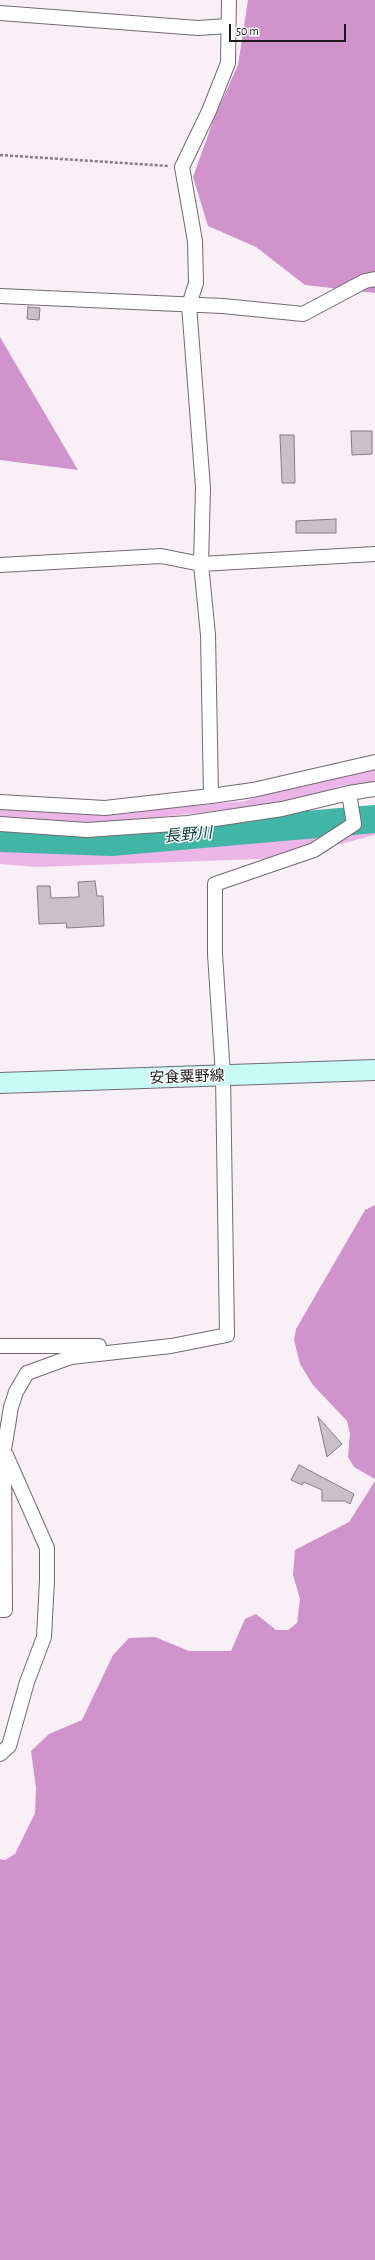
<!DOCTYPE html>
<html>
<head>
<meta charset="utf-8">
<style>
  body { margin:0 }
  #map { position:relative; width:375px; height:2260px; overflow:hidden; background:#f8eff7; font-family:"Alegreya Sans",sans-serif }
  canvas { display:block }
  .scale { position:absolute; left:229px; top:24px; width:117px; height:18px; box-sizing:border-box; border:2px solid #1c191b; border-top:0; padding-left:5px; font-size:12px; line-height:14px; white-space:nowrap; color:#1c191b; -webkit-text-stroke:3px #fff; paint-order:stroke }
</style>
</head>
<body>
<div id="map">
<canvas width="375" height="2260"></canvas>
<div class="scale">50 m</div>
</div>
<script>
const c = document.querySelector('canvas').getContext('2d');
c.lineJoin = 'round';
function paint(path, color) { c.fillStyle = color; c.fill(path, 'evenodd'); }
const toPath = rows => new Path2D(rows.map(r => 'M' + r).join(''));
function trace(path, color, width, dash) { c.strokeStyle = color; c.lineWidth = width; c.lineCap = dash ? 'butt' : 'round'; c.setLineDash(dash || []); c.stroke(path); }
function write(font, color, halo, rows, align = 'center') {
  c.font = font + ' "Alegreya Sans","Noto Sans JP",sans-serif'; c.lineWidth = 3; c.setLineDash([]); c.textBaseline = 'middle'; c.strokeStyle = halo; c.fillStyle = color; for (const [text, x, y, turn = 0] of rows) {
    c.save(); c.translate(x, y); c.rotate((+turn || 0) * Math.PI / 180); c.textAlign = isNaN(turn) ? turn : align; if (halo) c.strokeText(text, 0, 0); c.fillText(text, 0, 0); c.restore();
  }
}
paint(toPath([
  [375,769,375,783,340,786,305,801,88,825,0,820,0,807,94,815,245,801,305,782],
  [375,811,375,835,286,858,37,867,0,864,0,844,62,847,153,843,267,835]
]), '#ebb5e7');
paint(toPath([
  [248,0,375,0,375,293,305,285,256,247,208,226,193,177,215,116,238,65],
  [0,337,78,470,0,460],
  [375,1205,375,1479,354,1467,348,1457,350,1434,347,1421,313,1385,300,1364,294,1340,296,1329,365,1210],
  [375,1481,375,2260,0,2260,0,1859,5,1860,15,1854,35,1813,36,1788,31,1751,49,1734,82,1720,113,1655,129,1638,155,1637,189,1651,231,1651,245,1619,256,1614,276,1630,288,1630,297,1623,300,1599,293,1575,295,1550,349,1522]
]), '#d093cc');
trace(toPath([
  [0,838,111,842,375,819]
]), '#41b5a6', 28);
const building = toPath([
  [28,307,40,308,39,320,27,319,28,307],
  [351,431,372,431,372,454,352,455,351,431],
  [280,435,294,435,295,483,282,483,280,435],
  [336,519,336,533,296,533,296,521,336,519],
  [95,881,97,896,103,896,104,926,67,928,66,923,39,924,37,886,50,886,51,898,79,897,78,882,95,881],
  [318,1417,342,1444,327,1457,318,1417],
  [299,1465,354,1494,350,1504,345,1501,322,1501,322,1490,304,1482,302,1485,291,1480,299,1465]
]);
paint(building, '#c9c1c8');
trace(building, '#847d83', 1);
const street = toPath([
  [0,13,198,28,228,26],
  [0,296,223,306,303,314,365,281,375,279],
  [0,565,161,556,201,564,375,554],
  [211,796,208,635,201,564,203,488,189,305,196,283,195,241,182,167,209,111,228,63,229,0],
  [0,802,105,808,211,796,253,790,375,762],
  [0,824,87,830,188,823,282,809,349,793,375,789],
  [0,1346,99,1346],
  [0,1610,5,1610,4,1450,11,1407,16,1392,27,1373,71,1357,171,1346,227,1335,223,1075,215,954,215,884,314,850,354,824,349,793],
  [0,1754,9,1746,27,1682,44,1637,47,1580,47,1548,6,1455]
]);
const secondary = toPath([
  [0,1083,375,1070]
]);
trace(street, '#726a71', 16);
trace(secondary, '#726a71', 22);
trace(toPath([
  [0,155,169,166]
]), '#837d82', 2.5, [3, 2]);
trace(street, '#fff', 14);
trace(secondary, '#c8fbf5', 20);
write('15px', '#1c191b', '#fff', [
  ["安食粟野線",187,1077,-2]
]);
write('italic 16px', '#063d36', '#fff', [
  ["長野川",188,835,-5]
]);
</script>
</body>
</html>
